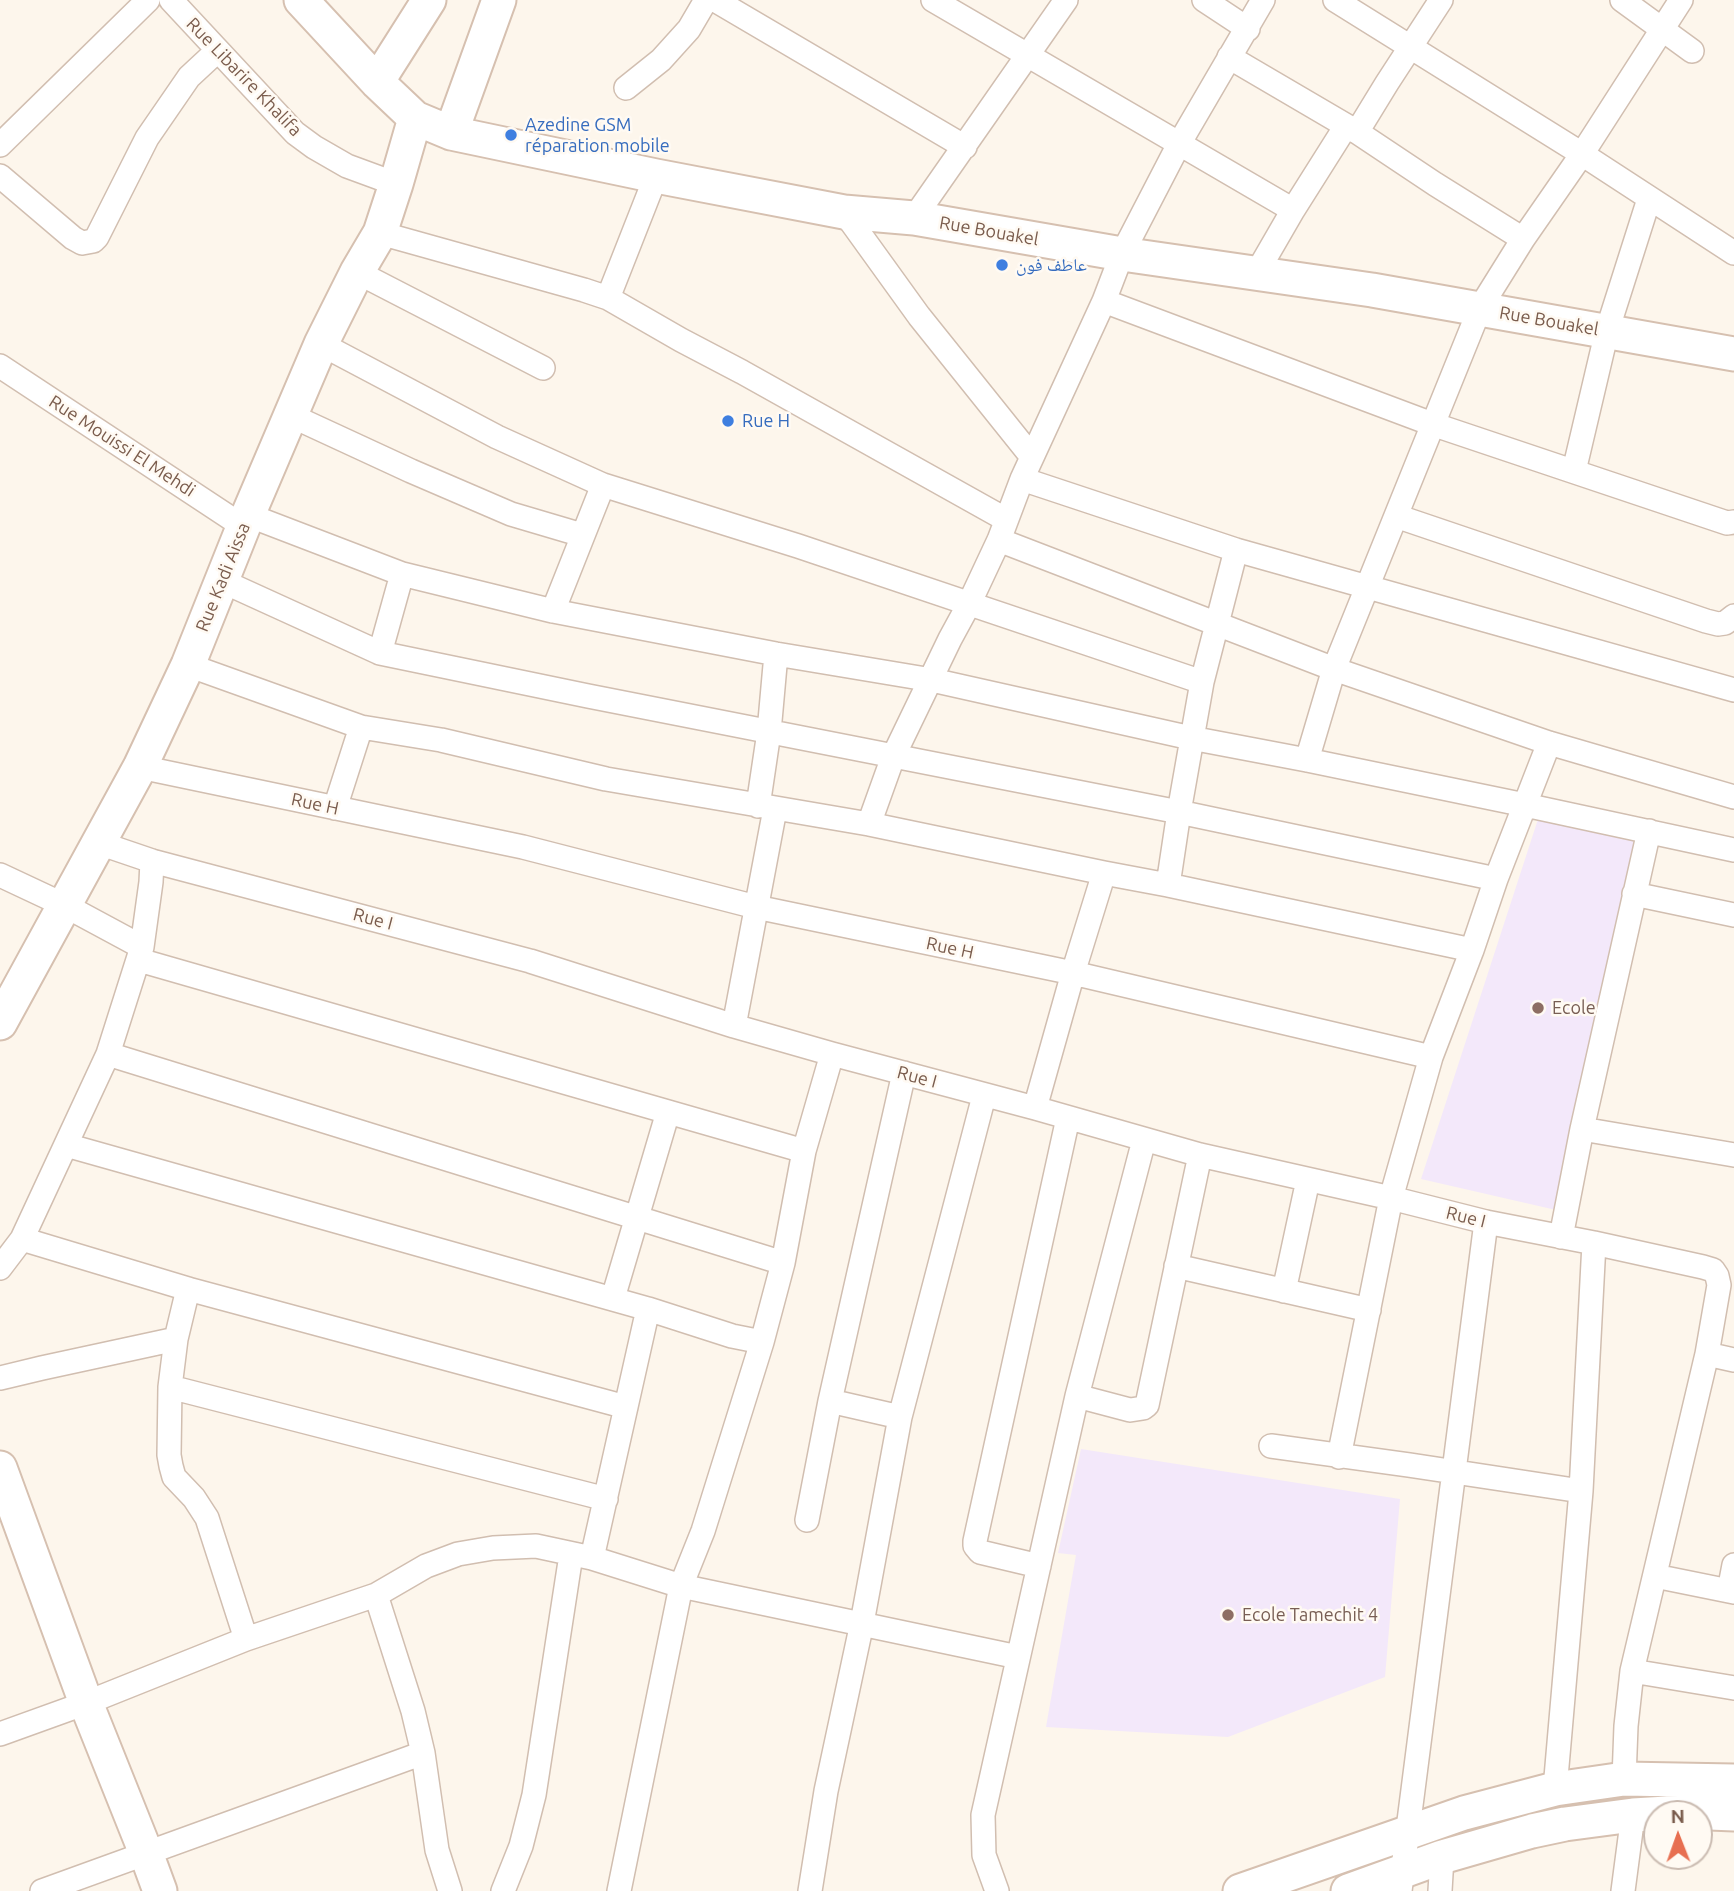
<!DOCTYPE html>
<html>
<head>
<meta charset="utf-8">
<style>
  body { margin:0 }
  #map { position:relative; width:1734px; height:1891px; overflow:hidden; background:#fdf6ec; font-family:Ubuntu,sans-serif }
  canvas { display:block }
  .north { position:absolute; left:1643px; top:1800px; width:70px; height:70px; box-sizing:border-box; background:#fffaf3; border:2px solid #cabbb1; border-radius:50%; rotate:359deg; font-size:19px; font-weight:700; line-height:28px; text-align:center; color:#7a5c4d }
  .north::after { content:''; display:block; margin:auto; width:24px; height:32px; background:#e76f51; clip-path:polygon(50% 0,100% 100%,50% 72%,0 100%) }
</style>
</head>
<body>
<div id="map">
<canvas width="1734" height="1891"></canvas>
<div class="north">N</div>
</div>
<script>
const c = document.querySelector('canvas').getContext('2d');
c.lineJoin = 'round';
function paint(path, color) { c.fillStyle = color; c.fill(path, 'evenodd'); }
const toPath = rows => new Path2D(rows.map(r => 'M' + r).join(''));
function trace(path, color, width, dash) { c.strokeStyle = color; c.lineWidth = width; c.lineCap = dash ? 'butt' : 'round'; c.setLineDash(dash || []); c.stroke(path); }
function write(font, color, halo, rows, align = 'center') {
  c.font = font + ' Ubuntu,"Noto Naskh Arabic",sans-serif'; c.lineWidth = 5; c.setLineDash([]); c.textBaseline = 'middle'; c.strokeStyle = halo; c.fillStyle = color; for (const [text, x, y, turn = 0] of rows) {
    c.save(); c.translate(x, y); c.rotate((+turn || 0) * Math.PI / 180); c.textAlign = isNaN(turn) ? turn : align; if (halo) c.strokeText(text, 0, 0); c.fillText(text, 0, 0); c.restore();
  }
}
paint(toPath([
  [1541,810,1636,837,1556,1210,1421,1179],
  [1081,1449,1400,1499,1385,1677,1228,1737,1046,1727,1076,1555,1058,1553]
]), '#f3e8fa');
const street = toPath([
  [171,0,295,133,314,147,347,166,396,184],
  [715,0,965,147],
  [933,0,1293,210],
  [1204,0,1248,29],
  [1335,0,1582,154,1734,253],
  [1622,0,1692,51],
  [1229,57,1357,132,1435,184,1523,239],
  [626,88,661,60,689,29,706,0],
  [1357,132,1387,83,1441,0],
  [0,145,148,0],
  [0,176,73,238,82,243,93,241,97,237,147,138,189,77,217,51],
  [844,212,919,316,1032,457],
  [914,218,1066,0],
  [380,233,584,290,608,298,681,340,742,372,1005,519],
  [357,272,543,368],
  [1256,274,1293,210,1346,126],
  [608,298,656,176],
  [1104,301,1432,424,1727,523,1734,522],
  [321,344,497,437,603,485,798,546,1202,682],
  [0,366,244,527],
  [292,416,411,471,511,514,582,535],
  [1574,471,1607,331,1649,199],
  [1022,479,1236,550,1734,690],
  [248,515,402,574,553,611,776,654,932,680,1191,738,1307,760,1525,805,1734,850],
  [1396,516,1706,621,1718,624,1725,623,1734,616],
  [999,540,1334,669,1549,743,1734,797],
  [222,581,380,653,588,696,1179,812,1496,879],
  [553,611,603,485],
  [380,653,402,574],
  [188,665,361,727,441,740,606,779,869,824,1104,873,1168,885,1472,950],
  [1307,760,1334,669,1480,308,1523,239,1582,154,1681,0],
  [140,767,523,847,756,907,1073,973,1431,1057],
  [758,806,769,732,776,654],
  [335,808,361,727],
  [869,824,893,757,950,639,969,604,999,540,1022,479,1104,301,1122,254,1179,144,1263,0],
  [99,843,152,861,530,961,734,1026,832,1054,1035,1108,1200,1155,1391,1198,1486,1222,1594,1243,1703,1267,1713,1270,1717,1276,1719,1285,1707,1354,1632,1671,1626,1726,1624,1779],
  [0,875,64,905,142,947],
  [1168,885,1179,812,1202,682,1236,550],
  [1634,894,1734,915],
  [139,960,804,1151],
  [734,1026,775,809],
  [108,1054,783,1263],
  [1035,1108,1073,973,1104,873],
  [1582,1129,1649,831],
  [66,1145,648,1309,732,1336,762,1342],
  [1561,1237,1582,1129,1734,1155],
  [22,1239,188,1289,626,1407],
  [1176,1266,1369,1310],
  [0,1268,22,1239,108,1054,142,947,151,882,152,861],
  [188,1289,176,1339,170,1387,169,1455,171,1466,174,1477,194,1498,207,1518,246,1639],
  [1284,1291,1308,1180],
  [613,1298,668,1112],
  [1707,1354,1734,1360],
  [0,1378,42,1368,176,1339],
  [170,1387,606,1499],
  [1077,1396,1130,1410,1143,1408,1147,1405,1200,1155],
  [830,1401,900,1417],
  [1271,1446,1409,1465,1581,1491],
  [1339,1457,1391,1198,1431,1057,1472,950,1496,879,1549,743],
  [807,1520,830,1401,904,1073],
  [592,1558,648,1309],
  [1039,1566,980,1552,975,1546,975,1541,1068,1118],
  [1655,1576,1734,1592],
  [1729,1591,1734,1565],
  [376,1595,413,1711,423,1753,437,1850,450,1891],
  [1632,1671,1734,1688],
  [0,1734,86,1703,246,1639,376,1595,426,1566,458,1554,493,1548,536,1546,592,1558,681,1586,1018,1657],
  [1555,1789,1581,1491,1594,1243],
  [42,1891,423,1753],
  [503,1891,521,1846,534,1795,571,1555],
  [619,1891,681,1586,703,1531,762,1342,783,1263,804,1151,832,1054],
  [810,1891,826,1791,862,1623,900,1417,984,1096],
  [997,1891,984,1855,983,1815,1077,1396,1144,1140],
  [1400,1891,1486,1222],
  [1440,1891,1442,1857],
  [1623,1891,1633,1815]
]);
const secondary = toPath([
  [301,0,377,82,415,118,451,133,656,176,844,212,914,218,1122,254,1372,290,1734,354],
  [377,82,429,0],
  [451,133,499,0],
  [0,1023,140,767,188,665,248,515,321,344,357,272,380,233,396,184,415,118],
  [0,1468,86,1703,146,1853,160,1891],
  [1240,1891,1464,1813,1555,1789,1624,1779,1734,1781],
  [1348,1891,1442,1857,1532,1831,1565,1824,1633,1815,1685,1812,1734,1814]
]);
trace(street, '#d1beb0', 26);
trace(secondary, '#d6c0b0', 37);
trace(street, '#fff', 23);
trace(secondary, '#fff', 33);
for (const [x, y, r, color] of [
  [511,135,7,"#3f7fe0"],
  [1002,265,7,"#3f7fe0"],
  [728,421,7,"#3f7fe0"],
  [1538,1008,7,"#8d6e63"],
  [1228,1615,7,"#8d6e63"]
]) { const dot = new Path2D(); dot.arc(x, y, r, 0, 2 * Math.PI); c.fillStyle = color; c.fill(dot); trace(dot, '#fffaf3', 2.5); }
write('18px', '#7a5c4d', '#fffaf3', [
  ["Rue Libarire Khalifa",244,77,46],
  ["Rue Bouakel",989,231,10],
  ["Rue Bouakel",1549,321,10],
  ["Rue Mouissi El Mehdi",122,446,33],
  ["Rue Kadi Aissa",223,577,-68],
  ["Rue H",315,804,12],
  ["Rue I",373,919,15],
  ["Rue H",950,948,12],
  ["Rue I",917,1077,15],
  ["Rue I",1466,1217,14]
]);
write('18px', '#366cbe', '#fffaf3', [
  ["Azedine GSM",525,125],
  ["réparation mobile",525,146],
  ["عاطف فون",1016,265],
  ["Rue H",742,421]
], 'left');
write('18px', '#785e54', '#fffaf3', [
  ["Ecole",1552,1008],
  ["Ecole Tamechit 4",1242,1615]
], 'left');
</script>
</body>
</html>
